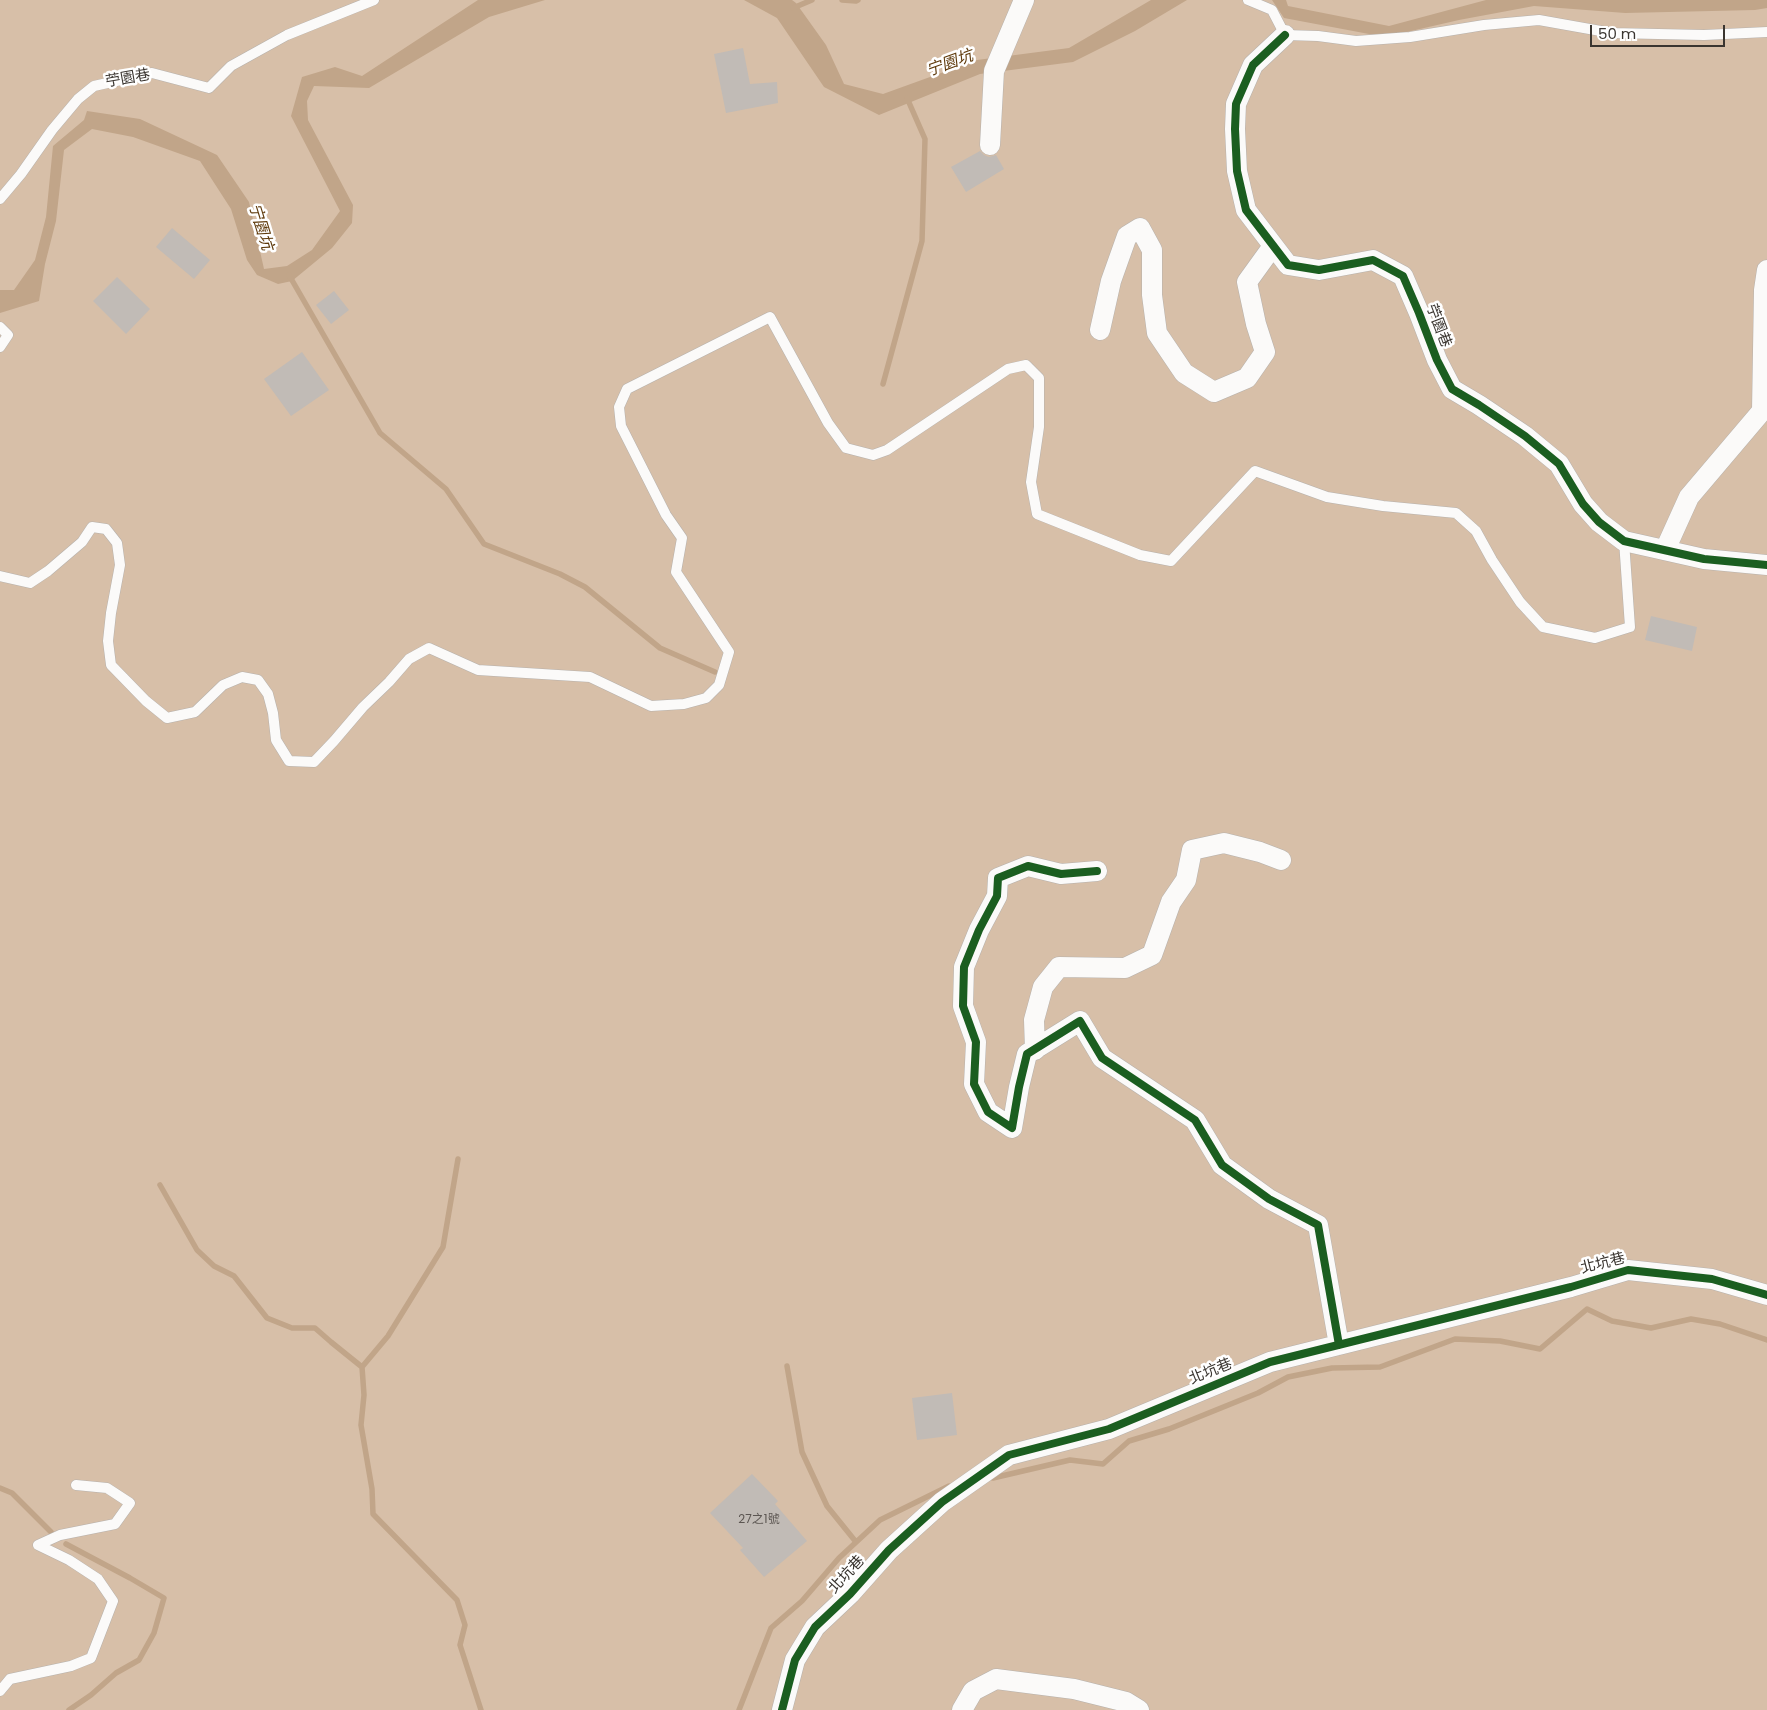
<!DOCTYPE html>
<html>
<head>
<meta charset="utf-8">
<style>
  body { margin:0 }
  #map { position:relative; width:1767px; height:1710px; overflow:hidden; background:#e3dcd6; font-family:Poppins,sans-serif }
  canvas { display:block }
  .scale { position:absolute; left:1590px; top:25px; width:135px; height:22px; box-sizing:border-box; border:2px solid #3a3530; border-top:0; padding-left:6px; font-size:15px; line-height:18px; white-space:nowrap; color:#3a3530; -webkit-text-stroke:4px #fff; paint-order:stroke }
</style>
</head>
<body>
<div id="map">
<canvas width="1767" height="1710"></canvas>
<div class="scale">50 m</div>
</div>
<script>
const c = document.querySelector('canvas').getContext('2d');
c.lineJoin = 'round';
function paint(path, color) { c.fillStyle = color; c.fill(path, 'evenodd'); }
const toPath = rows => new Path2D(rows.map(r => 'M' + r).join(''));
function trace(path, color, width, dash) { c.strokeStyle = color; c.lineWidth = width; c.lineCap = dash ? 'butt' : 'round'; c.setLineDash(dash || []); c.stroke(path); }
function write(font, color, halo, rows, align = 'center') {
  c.font = font + ' Poppins,"Noto Sans TC",sans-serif'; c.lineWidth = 5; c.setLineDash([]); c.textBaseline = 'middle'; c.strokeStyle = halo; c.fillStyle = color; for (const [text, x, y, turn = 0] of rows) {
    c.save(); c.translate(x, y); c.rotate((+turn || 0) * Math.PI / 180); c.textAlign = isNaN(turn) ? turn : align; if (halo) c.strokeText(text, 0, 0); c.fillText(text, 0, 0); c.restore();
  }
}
paint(toPath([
  [0,0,1767,0,1767,1710,0,1710]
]), '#d7bfa8');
paint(toPath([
  [478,0,545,0,489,17,369,88,314,86,307,101,308,120,353,205,352,223,332,248,292,281,278,284,257,275,247,260,231,209,200,161,133,137,92,129,64,150,56,221,45,264,39,301,0,313,0,290,14,290,35,260,46,217,53,146,84,120,87,111,140,119,217,155,249,202,264,269,287,266,312,250,340,211,291,116,302,77,335,67,362,76],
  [744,0,792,0,796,3,826,45,844,84,883,94,977,60,1069,48,1151,0,1187,0,1135,31,1073,62,980,74,879,115,824,87,777,18],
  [1272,0,1286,0,1288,6,1389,26,1486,0,1767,0,1767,8,1755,10,1625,13,1534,6,1459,20,1385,37,1284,18]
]), '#c1a589');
trace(toPath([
  [842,0,856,1,858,0],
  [793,8,812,0],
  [289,275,380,433,446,489,484,544,560,574,585,587,660,648,715,672],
  [883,384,922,241,925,139,907,98],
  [160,1185,197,1250,214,1266,234,1276,267,1318,292,1328,315,1328,331,1342,362,1367,364,1395,361,1425,372,1489,373,1514,457,1600,465,1625,460,1645,481,1710],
  [787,1366,802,1452,827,1506,856,1542],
  [362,1367,388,1336,443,1247,458,1159],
  [993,1478,1070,1460,1103,1464,1129,1441,1169,1429,1258,1393,1288,1377,1332,1368,1380,1367,1455,1339,1500,1341,1540,1349,1587,1309,1612,1321,1651,1328,1691,1319,1720,1324,1767,1340],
  [0,1488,12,1493,51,1532],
  [66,1544,130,1578,164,1598,154,1633,139,1660,116,1673,91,1695,69,1710],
  [739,1710,771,1628,802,1601,839,1558,880,1520,949,1486]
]), '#c1a589', 5.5);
paint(toPath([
  [743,48,750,84,777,82,778,103,726,113,714,54],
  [980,151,984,155,989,157,996,155,1004,169,966,192,951,167],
  [172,228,210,260,194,279,156,247],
  [117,277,150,309,126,334,93,301],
  [334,291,349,310,331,324,316,305],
  [302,352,329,390,291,416,264,379],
  [1651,616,1697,627,1692,651,1645,640],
  [952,1393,957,1435,917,1440,912,1398],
  [752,1474,778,1501,775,1504,807,1541,764,1577,740,1550,743,1548,710,1513]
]), '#c1bbb6');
const lane = toPath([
  [1248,0,1272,10,1285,35,1318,36,1356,41,1410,37,1484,25,1539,20,1612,33,1704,35,1767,32],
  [0,199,21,174,52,130,78,99,94,86,152,73,209,88,231,66,287,35,374,0],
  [0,327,8,335,0,347],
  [0,576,30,583,48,571,82,542,92,527,106,529,117,543,120,565,111,613,108,641,111,665,146,701,167,718,195,712,223,685,242,677,258,680,268,694,273,713,276,740,289,761,314,762,334,741,363,707,389,682,409,659,429,648,478,670,590,677,651,706,684,704,706,698,719,685,729,652,676,572,682,538,666,515,621,426,619,407,627,389,770,317,828,423,846,448,873,455,887,450,1008,369,1026,365,1039,378,1039,427,1031,482,1037,514,1140,555,1171,561,1255,471,1327,497,1383,506,1456,513,1476,531,1492,560,1520,602,1543,627,1595,638,1630,627,1624,541],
  [0,1691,10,1679,71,1666,91,1658,113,1601,98,1579,69,1560,38,1545,60,1535,115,1524,130,1503,107,1488,76,1485]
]);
const street = toPath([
  [1285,35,1253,65,1236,104,1235,129,1237,171,1246,210,1288,265,1319,270,1373,260,1403,276,1419,313,1437,360,1452,389,1479,405,1525,436,1559,464,1583,504,1599,522,1624,541,1704,559,1767,565],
  [990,145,994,71,1024,0],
  [1100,330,1111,281,1127,236,1140,228,1152,250,1152,295,1157,333,1184,373,1214,392,1247,378,1265,352,1256,324,1247,282,1273,246],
  [1665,550,1689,497,1762,411,1764,290,1767,270],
  [1097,871,1061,874,1028,866,998,878,997,896,979,930,964,967,963,1006,976,1042,974,1084,988,1112,1012,1128,1019,1087,1027,1054,1080,1021,1102,1058,1195,1120,1222,1165,1269,1199,1318,1225,1339,1345],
  [1035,1050,1034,1020,1043,987,1059,967,1125,968,1152,955,1171,902,1186,880,1192,850,1224,843,1260,852,1281,860],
  [782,1710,795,1660,815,1627,850,1594,889,1550,942,1502,1009,1455,1109,1429,1270,1362,1571,1287,1628,1270,1712,1279,1767,1295],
  [962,1710,973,1691,996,1679,1074,1689,1126,1702,1139,1710]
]);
trace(lane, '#b6b1ac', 11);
trace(street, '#b6b1ac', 21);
trace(lane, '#fbfaf9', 10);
trace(street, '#fbfaf9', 20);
trace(toPath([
  [1285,35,1253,65,1236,104,1235,129,1237,171,1246,210,1288,265,1319,270,1373,260,1403,276,1419,313,1437,360,1452,389,1479,405,1525,436,1559,464,1583,504,1599,522,1624,541,1704,559,1767,565],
  [1097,871,1061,874,1028,866,998,878,997,896,979,930,964,967,963,1006,976,1042,974,1084,988,1112,1012,1128,1019,1087,1027,1054,1080,1021,1102,1058,1195,1120,1222,1165,1269,1199,1318,1225,1339,1345],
  [782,1710,795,1660,815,1627,850,1594,889,1550,942,1502,1009,1455,1109,1429,1270,1362,1571,1287,1628,1270,1712,1279,1767,1295]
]), '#1b5e20', 8);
write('12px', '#5c5652', null, [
  ["27之1號",759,1520]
]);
write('15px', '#3a3530', '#fff', [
  ["苧園巷",128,79,-10],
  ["苧園巷",1438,326,69],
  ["北坑巷",1603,1264,-14],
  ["北坑巷",1211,1372,-22],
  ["北坑巷",847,1575,-47]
]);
write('italic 16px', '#5f3a0b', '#fff', [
  ["宁園坑",950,64,-20],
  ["宁園坑",260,227,73]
]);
</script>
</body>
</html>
